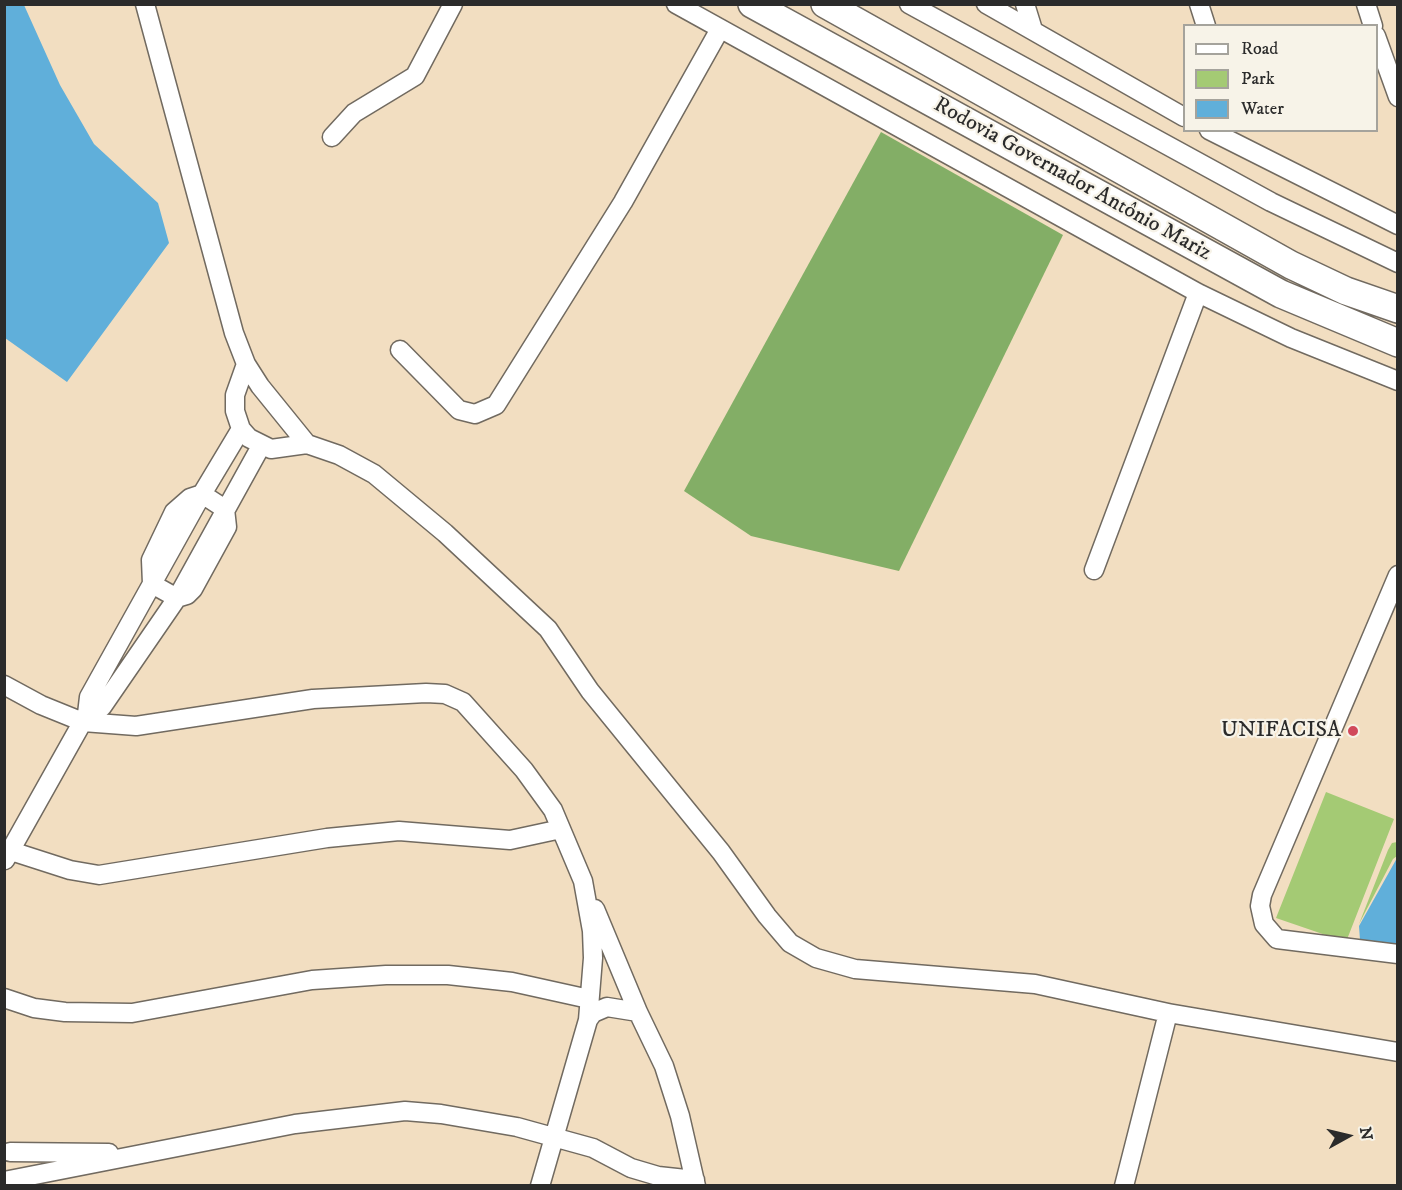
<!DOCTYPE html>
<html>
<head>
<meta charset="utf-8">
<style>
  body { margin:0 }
  #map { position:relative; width:1402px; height:1190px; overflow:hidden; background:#f2dec1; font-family:"IM FELL DW Pica",serif }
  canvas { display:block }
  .frame { position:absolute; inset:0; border:6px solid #2b2b2b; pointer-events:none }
  .legend { position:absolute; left:1183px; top:24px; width:195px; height:108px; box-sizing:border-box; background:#f7f3e8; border:2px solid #a5a39c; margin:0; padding:8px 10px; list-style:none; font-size:18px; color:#2b2b2b }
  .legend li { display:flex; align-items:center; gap:12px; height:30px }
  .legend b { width:30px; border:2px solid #a5a39c }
  .north { position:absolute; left:1318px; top:1106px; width:60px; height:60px; -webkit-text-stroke:4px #f7f3e8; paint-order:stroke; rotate:82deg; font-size:16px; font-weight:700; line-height:24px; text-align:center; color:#2b2b2b }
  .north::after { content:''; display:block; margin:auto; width:21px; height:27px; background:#2b2b2b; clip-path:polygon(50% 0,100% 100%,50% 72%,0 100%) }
</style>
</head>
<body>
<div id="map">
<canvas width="1402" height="1190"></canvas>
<div class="frame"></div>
<ul class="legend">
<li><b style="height:8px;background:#fff"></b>Road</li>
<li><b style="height:16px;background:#a4ca74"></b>Park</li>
<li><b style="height:16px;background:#60afda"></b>Water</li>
</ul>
<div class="north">N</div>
</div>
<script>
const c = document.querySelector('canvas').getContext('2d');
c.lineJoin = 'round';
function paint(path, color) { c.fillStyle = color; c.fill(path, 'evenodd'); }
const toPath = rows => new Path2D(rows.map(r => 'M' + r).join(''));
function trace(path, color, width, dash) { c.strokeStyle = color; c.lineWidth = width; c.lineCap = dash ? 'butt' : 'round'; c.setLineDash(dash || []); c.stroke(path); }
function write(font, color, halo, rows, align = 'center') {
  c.font = font + ' "IM FELL DW Pica",serif'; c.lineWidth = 4.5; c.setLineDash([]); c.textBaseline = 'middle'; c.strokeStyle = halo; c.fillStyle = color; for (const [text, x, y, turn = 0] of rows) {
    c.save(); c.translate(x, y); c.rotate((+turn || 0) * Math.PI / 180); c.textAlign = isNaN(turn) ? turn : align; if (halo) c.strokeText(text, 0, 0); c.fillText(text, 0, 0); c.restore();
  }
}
paint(toPath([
  [1326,792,1394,819,1346,942,1276,918],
  [1397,842,1397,856,1393,859,1359,924,1388,850,1392,843]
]), '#a4ca74');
paint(toPath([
  [881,132,1063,235,899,571,751,536,684,491]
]), '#83ae66');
paint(toPath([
  [5,4,24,5,60,85,94,144,158,203,169,243,67,382,5,338],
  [1397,858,1397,948,1360,940,1359,926]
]), '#60afda');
const minor = toPath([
  [145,4,234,333,246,364,260,386,307,444,339,455,374,474,445,533,548,629,590,691,721,852,767,916,790,943,816,958,855,969,1035,984,1168,1013,1398,1052],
  [676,4,1198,293,1291,338,1398,381],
  [909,4,1271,202,1398,263],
  [986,4,1184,117],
  [1025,4,1033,30],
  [1199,4,1206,26],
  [1366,4,1373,26],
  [1376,36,1398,97],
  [1209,130,1398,225],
  [332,137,354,113,415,76,453,4],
  [400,350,459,410,475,414,496,405,623,202,720,29],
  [246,364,235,395,235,411,241,429,249,438,271,449,307,444],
  [202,494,225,509,227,527,193,589,187,595,177,598,152,584,151,560,174,512,190,498,202,494],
  [1094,570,1198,293],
  [1398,575,1262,895,1260,906,1264,924,1277,939,1398,954],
  [4,685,41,705,83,722,136,726,313,699,426,693,445,694,463,702,524,770,553,810,583,881,592,931,593,958,588,1020,540,1186],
  [87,714,102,707,177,598,261,446],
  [11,851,70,870,99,875,327,838,399,831,510,840,561,829],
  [5,860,87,714,89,697,202,494,241,429],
  [595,909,638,1012,664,1066,680,1116,696,1186],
  [4,998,34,1008,65,1012,132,1013,312,980,386,975,448,975,512,982,589,999],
  [588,1020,593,1013,607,1007,638,1012],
  [10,1152,109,1153],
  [4,1181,295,1124,405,1111,441,1114,517,1127,593,1148,631,1168,658,1176,695,1180],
  [1124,1186,1168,1013]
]);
const highway = toPath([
  [752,4,1281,294,1398,343],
  [825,4,1291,265,1346,291,1398,309]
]);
trace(minor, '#716a60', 21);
trace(highway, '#716a60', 30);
trace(minor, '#fff', 18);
trace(highway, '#fff', 27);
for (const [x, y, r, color] of [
  [1353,731,6,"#d1495b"]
]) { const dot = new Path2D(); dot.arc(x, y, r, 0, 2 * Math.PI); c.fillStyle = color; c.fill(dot); trace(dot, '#f7f3e8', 2); }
write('22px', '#2b2b2b', '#f7f3e8', [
  ["Rodovia Governador Antônio Mariz",1072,180,29]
]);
write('22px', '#2b2b2b', '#f7f3e8', [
  ["UNIFACISA",1341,731]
], 'right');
</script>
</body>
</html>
